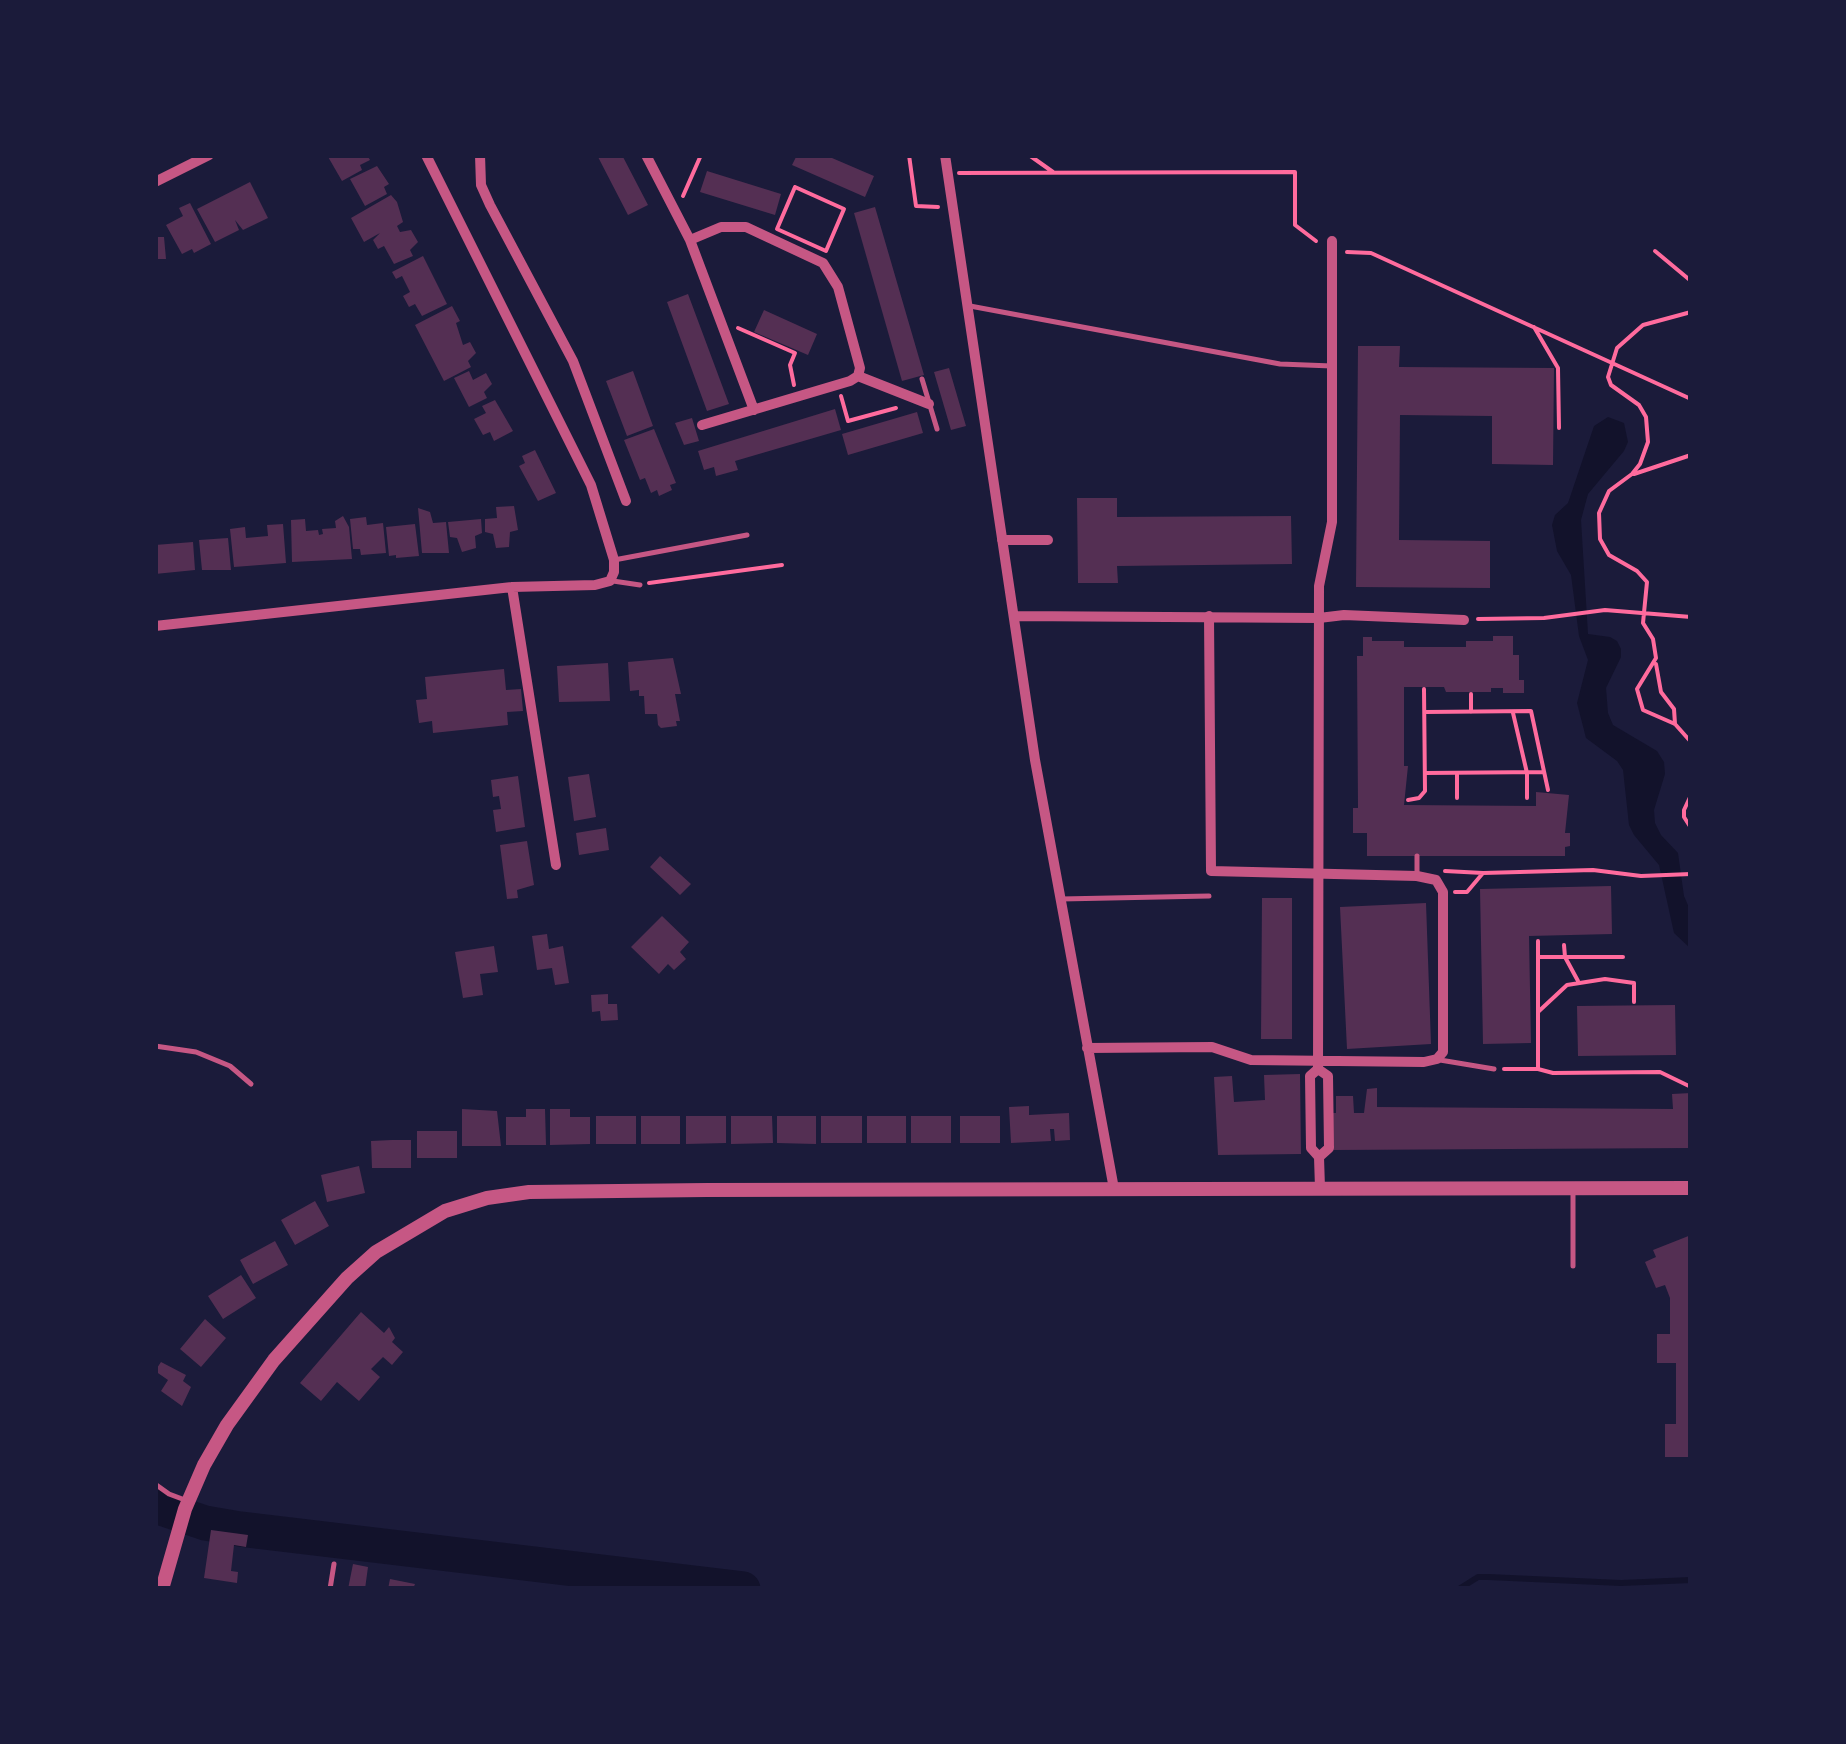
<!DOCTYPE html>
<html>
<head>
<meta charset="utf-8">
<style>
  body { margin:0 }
  #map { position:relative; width:1846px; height:1744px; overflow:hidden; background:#1b1b3a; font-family:Ubuntu,sans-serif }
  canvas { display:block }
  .frame { position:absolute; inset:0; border:158px solid #1b1b3a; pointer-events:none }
</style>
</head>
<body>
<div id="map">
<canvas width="1846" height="1744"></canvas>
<div class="frame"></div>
</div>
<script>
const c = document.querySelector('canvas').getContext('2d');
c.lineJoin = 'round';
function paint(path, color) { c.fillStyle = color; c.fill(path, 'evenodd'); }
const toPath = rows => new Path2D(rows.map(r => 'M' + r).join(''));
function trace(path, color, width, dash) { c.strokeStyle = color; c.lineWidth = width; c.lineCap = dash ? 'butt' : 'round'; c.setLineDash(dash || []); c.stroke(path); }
paint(toPath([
  [1608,417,1624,423,1628,442,1624,451,1588,494,1581,520,1588,634,1610,637,1617,641,1621,649,1621,657,1606,688,1608,713,1613,725,1657,751,1664,762,1665,774,1654,810,1655,823,1661,835,1678,853,1684,896,1691,912,1691,949,1674,933,1659,865,1634,835,1629,825,1623,770,1617,761,1586,738,1577,703,1588,660,1579,636,1571,575,1557,551,1552,525,1555,515,1568,503,1594,426]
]), '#12122b');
trace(toPath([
  [1459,1589,1478,1577,1488,1577,1621,1583,1691,1580]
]), '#12122b', 6);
trace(toPath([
  [155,1506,205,1523,240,1529,743,1589]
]), '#12122b', 35);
paint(toPath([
  [327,155,367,155,370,160,360,165,362,170,342,181],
  [597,155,622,155,648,205,628,215],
  [797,155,825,155,874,176,865,197,792,165],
  [377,166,389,184,384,187,387,194,365,206,350,179],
  [707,171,781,194,775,215,700,192],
  [250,182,268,218,243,230,235,220,239,230,215,242,197,209],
  [391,195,397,202,403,222,397,226,400,232,411,230,418,242,410,250,413,256,394,264,384,246,378,249,373,240,380,233,364,242,351,218],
  [190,203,211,244,194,253,192,249,182,254,166,225,183,216,179,208],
  [875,207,924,375,902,381,854,213],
  [155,237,164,237,166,259,155,259],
  [423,256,447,304,422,316,415,304,409,307,403,296,410,292,402,276,396,279,392,272],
  [688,294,729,404,707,411,667,302],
  [452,306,460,321,456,323,463,345,470,342,476,353,468,361,471,367,444,381,415,325],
  [764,310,817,334,808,355,754,332],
  [1358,346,1400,346,1399,367,1554,368,1553,465,1492,464,1492,416,1400,415,1399,540,1490,541,1490,588,1356,587],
  [949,368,966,426,951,430,934,372],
  [469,371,473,380,486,373,492,384,484,392,487,398,469,407,454,378],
  [633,371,653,426,627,436,606,381],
  [495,400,513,431,494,441,490,432,483,435,474,419,486,413,482,406],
  [835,409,841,430,735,461,738,470,716,476,714,467,704,470,698,451],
  [917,412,923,433,848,455,842,434],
  [692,418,699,441,684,445,675,423],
  [654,429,676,483,670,485,672,490,659,496,657,490,651,493,645,478,640,480,624,440],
  [535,450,556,493,538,501,519,466,525,463,522,456],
  [1077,498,1117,498,1117,517,1291,516,1292,564,1117,566,1118,583,1078,583],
  [514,506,518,530,510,532,509,547,496,548,493,534,485,532,485,519,497,518,496,507],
  [418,508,430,512,433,523,446,522,449,553,422,553],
  [343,516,349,527,352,559,292,562,291,520,305,519,306,531,318,530,319,535,323,534,322,529,336,528,335,521],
  [366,517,367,525,383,523,386,553,361,555,360,549,353,549,350,519],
  [481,519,482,533,475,536,476,548,462,552,457,538,450,537,448,522],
  [283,524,286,563,234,567,230,529,245,527,246,538,268,536,267,525],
  [415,524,419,556,396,558,396,555,389,556,386,527],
  [228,538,231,570,202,570,199,540],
  [193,542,195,570,155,574,155,545],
  [1493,636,1513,636,1513,655,1519,655,1519,680,1524,680,1524,693,1503,693,1503,688,1491,688,1491,692,1446,692,1444,687,1404,687,1404,766,1408,766,1404,805,1536,806,1536,792,1569,795,1565,833,1570,833,1570,846,1565,847,1565,856,1367,856,1367,833,1353,833,1353,808,1358,808,1357,656,1363,656,1363,637,1372,637,1372,641,1404,641,1404,647,1466,647,1466,641,1493,641],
  [673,658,681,694,675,694,680,721,676,721,677,726,661,728,658,725,657,714,645,714,644,696,639,696,639,690,630,691,628,662],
  [608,663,610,701,559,702,557,666],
  [504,669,506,690,521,689,523,711,507,712,508,725,433,733,432,721,419,723,416,700,427,699,425,677],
  [589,774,596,817,574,821,568,777],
  [518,776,525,827,496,832,493,810,501,809,499,796,493,797,491,780],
  [606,828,609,850,579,855,576,833],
  [527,841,534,885,517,890,518,898,507,899,500,845],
  [660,856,691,884,680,895,650,867],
  [1611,886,1612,934,1529,936,1531,1043,1483,1044,1480,889],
  [1262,898,1292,898,1292,1039,1261,1039],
  [1426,903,1431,1044,1347,1049,1340,907],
  [662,916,689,942,680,952,686,959,674,970,668,964,659,974,631,947],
  [547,934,549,949,563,946,569,983,555,985,552,968,537,970,532,936],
  [494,946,498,972,480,974,483,995,463,998,455,952],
  [608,994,608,1004,617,1004,618,1020,601,1021,600,1011,592,1012,591,995],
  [1675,1005,1676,1055,1578,1056,1577,1006],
  [1300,1074,1301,1154,1218,1155,1214,1077,1232,1076,1234,1102,1265,1100,1264,1075],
  [1377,1088,1377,1107,1673,1109,1672,1094,1691,1093,1691,1148,1334,1150,1330,1113,1336,1113,1336,1096,1353,1096,1354,1113,1364,1113,1367,1089],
  [1029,1106,1029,1115,1069,1113,1070,1140,1055,1141,1054,1129,1050,1129,1051,1141,1011,1143,1009,1107],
  [462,1109,497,1111,501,1146,462,1146],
  [526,1109,545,1109,546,1145,506,1145,506,1117,526,1117],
  [550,1109,570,1109,570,1117,590,1117,590,1144,550,1145],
  [596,1116,636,1116,636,1144,596,1144],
  [641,1116,680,1116,680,1144,641,1144],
  [686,1116,726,1116,726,1143,686,1144],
  [731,1116,772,1116,773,1143,731,1144],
  [777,1116,816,1116,816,1144,777,1143],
  [821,1116,862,1116,862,1143,821,1143],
  [867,1116,906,1116,906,1143,867,1143],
  [911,1116,951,1116,951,1143,911,1143],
  [960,1116,1000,1116,1000,1143,960,1143],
  [417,1131,457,1131,457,1158,417,1158],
  [392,1140,411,1140,411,1168,372,1168,371,1141],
  [359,1166,365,1193,327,1202,321,1175],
  [315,1201,329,1226,295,1245,281,1220],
  [1691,1235,1691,1457,1665,1457,1665,1424,1676,1424,1676,1363,1657,1363,1657,1334,1670,1334,1670,1298,1665,1285,1656,1288,1645,1262,1656,1257,1653,1250],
  [275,1241,288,1265,253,1284,240,1260],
  [241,1275,256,1298,223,1319,208,1296],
  [361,1312,384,1333,389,1327,395,1338,392,1342,403,1352,392,1365,383,1357,371,1369,380,1377,359,1401,337,1382,321,1401,300,1383],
  [205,1319,226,1338,201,1367,180,1349],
  [161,1362,186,1375,183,1381,191,1387,182,1406,161,1391,168,1380,155,1371],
  [211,1530,248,1535,246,1547,234,1545,231,1571,238,1572,237,1583,204,1578],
  [353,1564,368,1567,365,1589,348,1589],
  [390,1579,415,1584,413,1589,388,1589]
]), '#542f53');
trace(toPath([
  [909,155,916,206,938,207],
  [1029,155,1053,172],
  [959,173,1295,172,1295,225,1316,241],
  [795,187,844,209,826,251,777,229,795,187],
  [683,196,701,155],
  [1655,251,1691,281],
  [1347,252,1371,253,1691,399],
  [1691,312,1643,325,1617,348,1608,377,1611,385,1639,405,1646,417,1648,442,1640,464,1632,474,1609,491,1599,513,1600,539,1609,555,1637,571,1647,582,1643,623,1653,639,1656,658,1637,689,1643,710,1675,724,1691,742],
  [1534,327,1558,368,1559,428],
  [738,328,795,353,790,365,794,385],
  [841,396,848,421,896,408],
  [1634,474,1691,455],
  [649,583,782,565],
  [1478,619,1544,618,1605,610,1691,617],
  [1656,664,1661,692,1674,709,1675,724],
  [1425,712,1531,711,1548,790],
  [1471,712,1471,694],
  [1513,713,1527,773,1527,798],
  [1425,773,1543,772],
  [1457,773,1457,798],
  [1691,795,1684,810,1684,817,1691,828],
  [1408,800,1419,798,1425,791,1424,689],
  [1445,871,1483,873],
  [1455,892,1467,892,1483,873,1593,870,1641,876,1691,874],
  [1538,941,1538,1012],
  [1538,957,1565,957,1564,945],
  [1578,981,1565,957,1623,957],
  [1504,1069,1538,1069,1553,1073,1660,1072,1691,1087],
  [1538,1069,1538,1012,1567,985,1605,979,1634,983,1634,1002],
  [429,1589,429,1588]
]), '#ff6b9d', 4);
trace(toPath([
  [970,306,1280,364,1332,366],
  [922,379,937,429],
  [614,560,747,535],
  [613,581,640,585],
  [1417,856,1417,873],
  [1061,899,1209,896],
  [155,1046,196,1052,230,1066,251,1084],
  [1440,1060,1494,1069],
  [1573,1266,1573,1192],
  [155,1484,169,1494,185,1500],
  [330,1589,334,1564]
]), '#c65784', 5);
trace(toPath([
  [480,155,481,185,490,205,573,361,626,501],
  [646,155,690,240,754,410],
  [945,155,1035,760,1114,1189],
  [155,182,209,155],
  [690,240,721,227,746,227,823,263,838,287,860,368,858,376,850,381,702,425],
  [858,376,929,404],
  [1002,540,1048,540],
  [512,587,556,865],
  [1014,616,1319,618,1344,615,1464,620],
  [155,626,512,587,595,585,610,581,614,572,614,560,591,485,426,155],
  [1087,1048,1212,1047,1251,1060,1424,1062,1437,1059,1443,1052,1443,892,1436,880,1417,876,1211,871,1209,616],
  [1318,1069,1328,1076,1329,1148,1319,1157],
  [1320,1188,1319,1157,1311,1148,1310,1076,1318,1069,1319,586,1332,522,1332,241]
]), '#c65784', 10);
trace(toPath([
  [162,1589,185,1509,204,1465,227,1425,274,1360,347,1278,376,1252,445,1211,487,1198,529,1192,707,1190,1691,1188]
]), '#c65784', 14);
</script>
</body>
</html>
